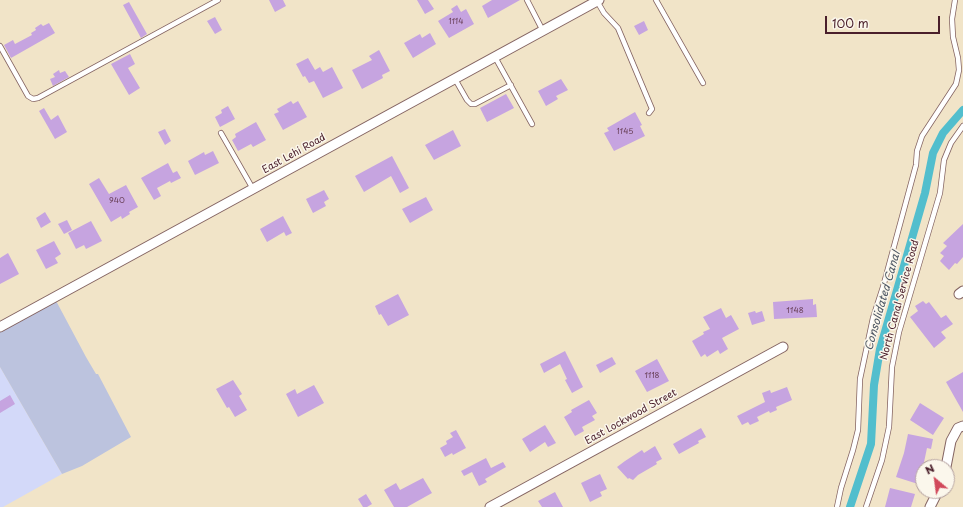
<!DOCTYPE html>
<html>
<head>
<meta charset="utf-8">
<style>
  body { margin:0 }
  #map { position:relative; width:963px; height:507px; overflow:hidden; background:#f1e4c8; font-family:"Playpen Sans",sans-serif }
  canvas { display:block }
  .north { position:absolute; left:915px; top:459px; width:40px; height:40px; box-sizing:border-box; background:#fbf7ec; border:1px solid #b4a19f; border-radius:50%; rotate:331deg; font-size:11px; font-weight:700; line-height:16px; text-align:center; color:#4a1f2b }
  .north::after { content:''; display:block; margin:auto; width:14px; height:18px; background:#d1495b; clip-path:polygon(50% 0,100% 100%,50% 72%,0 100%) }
  .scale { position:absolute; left:825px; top:16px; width:115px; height:18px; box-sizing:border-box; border:2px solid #4a1f2b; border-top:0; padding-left:5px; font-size:12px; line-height:14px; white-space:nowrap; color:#4a1f2b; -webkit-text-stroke:3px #fbf7ec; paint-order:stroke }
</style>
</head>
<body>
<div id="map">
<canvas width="963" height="507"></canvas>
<div class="north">N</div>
<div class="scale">100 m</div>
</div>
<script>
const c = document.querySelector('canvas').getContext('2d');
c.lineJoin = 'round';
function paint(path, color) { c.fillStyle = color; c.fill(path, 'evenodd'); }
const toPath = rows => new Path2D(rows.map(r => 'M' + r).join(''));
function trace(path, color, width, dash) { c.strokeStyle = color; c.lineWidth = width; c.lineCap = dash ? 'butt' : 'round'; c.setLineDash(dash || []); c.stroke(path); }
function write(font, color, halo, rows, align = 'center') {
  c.font = font + ' "Playpen Sans",sans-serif'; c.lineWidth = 3; c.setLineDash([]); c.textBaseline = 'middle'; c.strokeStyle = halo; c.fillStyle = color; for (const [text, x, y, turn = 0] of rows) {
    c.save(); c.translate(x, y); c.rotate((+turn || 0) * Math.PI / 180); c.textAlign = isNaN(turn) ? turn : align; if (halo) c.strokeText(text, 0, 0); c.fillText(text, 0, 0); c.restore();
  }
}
paint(toPath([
  [0,367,62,474,3,507,0,507]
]), '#d3d9f9');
paint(toPath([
  [54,297,86,357,96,374,98,374,131,437,82,466,62,474,0,367,0,327]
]), '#bcc3de');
trace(toPath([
  [850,507,871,444,874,385,880,349,925,193,933,153,943,133,963,110]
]), '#52becd', 8);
paint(toPath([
  [269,0,283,0,286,6,275,12],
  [417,0,428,0,434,9,425,14],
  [492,0,520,0,488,18,482,6],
  [129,2,147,34,141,38,123,5],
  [457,5,461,12,466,9,474,24,449,38,438,21,453,12,451,9],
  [215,17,222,30,215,34,207,21],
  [644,21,648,30,639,35,634,26],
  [49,23,55,33,11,58,4,45,13,40,15,44,32,35,31,33,36,30,35,28,41,24,43,26],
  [430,33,436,44,413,58,404,43,420,34,422,38],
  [379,50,390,71,382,75,383,78,362,89,352,70,372,60,369,56],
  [130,54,135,64,128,68,140,88,129,95,111,64],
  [308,58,315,70,320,67,323,72,332,67,343,88,323,98,314,81,309,83,305,76,303,77,296,64],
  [59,70,60,73,65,71,69,77,53,86,50,79,55,77,53,74],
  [561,79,568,90,556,96,558,99,546,106,538,91],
  [506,94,514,108,487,122,480,108],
  [291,101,293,104,298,101,307,117,283,130,274,114,279,112,277,109],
  [228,106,235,119,220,127,215,117,222,113,221,110],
  [44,108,51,120,58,115,67,132,55,139,39,111],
  [635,112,642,125,640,126,645,136,614,151,604,133,609,131,607,128],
  [256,122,266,140,253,147,251,144,238,151,232,140,236,137,235,134],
  [165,129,171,141,165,145,158,132],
  [453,130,461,146,434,160,425,145],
  [213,151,219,163,195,175,188,161,204,152,205,155],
  [392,156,409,188,400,193,391,176,364,192,355,176],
  [168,163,173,173,177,171,181,178,171,183,170,181,157,188,161,196,154,200,141,178],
  [99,178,109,194,126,185,138,207,129,212,130,214,122,219,121,216,111,222,89,184],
  [324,190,329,199,324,202,326,206,313,213,306,199],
  [426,197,433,210,410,223,402,209],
  [45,212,51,222,41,228,36,218],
  [283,216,292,233,286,236,284,232,267,242,260,229],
  [67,220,72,230,64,234,58,224],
  [91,221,102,241,86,249,84,245,76,249,68,233],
  [963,224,963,257,957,264,955,263,949,270,940,261,944,256,940,253,947,246,943,243],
  [54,241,61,254,55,258,58,263,46,269,36,250],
  [8,253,19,274,0,284,0,258],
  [398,294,409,315,388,326,381,314,379,315,375,306],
  [813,299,813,305,816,304,817,317,774,319,773,302],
  [923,301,926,304,929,302,941,318,946,315,953,324,941,332,946,338,934,348,910,317,918,311,915,306],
  [721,308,726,318,731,315,739,329,722,338,728,349,720,354,718,350,707,357,705,354,701,357,692,341,704,334,703,332,710,329,703,317],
  [755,311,756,313,762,311,765,321,752,325,748,313],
  [565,351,583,387,572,393,565,380,567,379,560,364,544,373,540,364],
  [612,357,616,364,600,373,596,365],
  [657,359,669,381,647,392,635,371],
  [963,372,963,412,946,382],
  [233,380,242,394,239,396,247,410,235,417,229,407,227,408,216,389],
  [314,385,324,403,298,417,286,394,295,389,297,394],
  [787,387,792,400,776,407,777,410,770,413,769,411,757,417,759,421,750,425,748,422,742,425,737,416,765,402,762,393,770,390,771,393],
  [10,395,15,404,0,413,0,401],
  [589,400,597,413,592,416,595,420,582,427,584,431,575,436,564,417,572,412,571,410],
  [920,403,944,418,933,435,910,420],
  [545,425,556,443,548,447,545,442,530,452,522,439],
  [701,428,706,437,698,441,699,443,679,454,673,444],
  [456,430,466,448,453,455,452,453,445,457,440,448,447,444,446,441,453,437,450,433],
  [908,434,933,439,931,449,927,448,923,467,923,481,919,480,918,484,896,477,904,453],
  [655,446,662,459,656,462,657,464,638,475,633,480,629,478,628,479,617,467,625,461,642,450,644,453],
  [486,458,491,468,503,462,506,467,485,479,487,482,479,486,472,472,464,476,461,471],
  [600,474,607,489,600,492,602,496,590,502,581,483],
  [423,478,432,493,407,507,394,507,384,490,396,483,400,490],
  [890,488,915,494,911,507,885,507],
  [555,492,563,507,542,507,538,501],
  [366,494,372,504,367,507,363,507,358,499]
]), '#c6a4e0');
const service = toPath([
  [527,0,543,31],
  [656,0,703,83],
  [597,1,604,13,618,28,652,109,649,113],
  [0,46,28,96,33,99,38,98,218,0],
  [495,57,532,124],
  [455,79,467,100,471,104,475,104,511,85],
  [221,133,253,189],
  [837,507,841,488,853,450,858,430,860,379,873,318,883,287,916,165,917,151,922,136,956,84,959,70,958,58,953,37,952,19,955,0],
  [866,507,882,460,889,427,892,367,899,332,940,193,944,160,951,143,963,126]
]);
const minor = toPath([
  [959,294,963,291],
  [0,327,599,0],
  [946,467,951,441,958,428,963,426],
  [490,507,783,347],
  [930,507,938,491]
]);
trace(service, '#846462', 6);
trace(minor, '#846462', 11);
trace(service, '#fff', 4.5);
trace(minor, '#fff', 9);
write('8px', '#694058', null, [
  ["1114",456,22],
  ["1145",625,132],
  ["940",117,201],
  ["1148",795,311],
  ["1118",652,376]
]);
write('10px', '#4a1f2b', '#fbf7ec', [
  ["East Lehi Road",294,154,-29],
  ["North Canal Service Road",900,300,-75],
  ["East Lockwood Street",631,417,-29]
]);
write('italic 11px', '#4d5764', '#fbf7ec', [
  ["Consolidated Canal",883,301,-74]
]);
</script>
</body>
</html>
